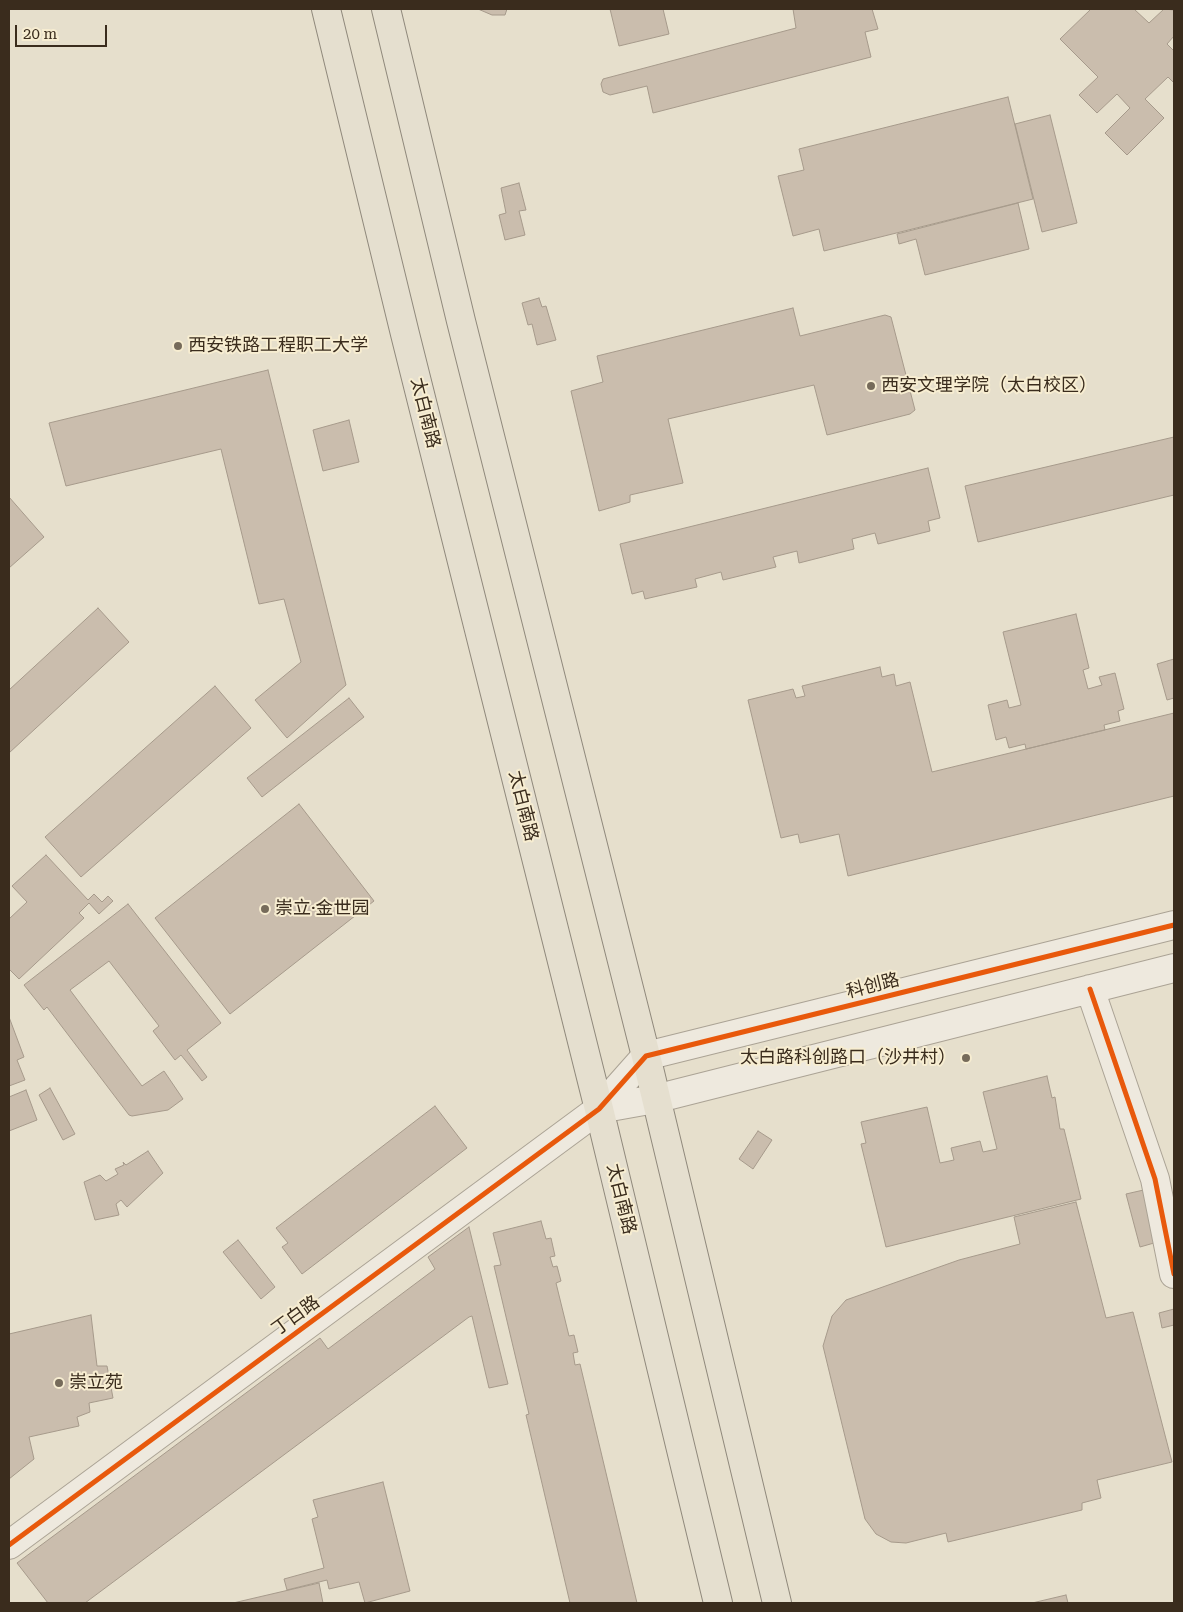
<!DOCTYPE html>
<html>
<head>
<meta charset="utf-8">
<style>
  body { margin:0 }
  #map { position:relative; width:1183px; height:1612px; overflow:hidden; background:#e6dfcc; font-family:"Roboto Serif",serif }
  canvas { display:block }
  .frame { position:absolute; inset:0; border:10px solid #3a2c1d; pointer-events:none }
  .scale { position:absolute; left:15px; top:25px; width:92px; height:22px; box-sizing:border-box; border:2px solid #3a2c1d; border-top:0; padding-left:6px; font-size:15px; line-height:18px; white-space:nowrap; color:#3a2c1d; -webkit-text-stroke:4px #f7edd1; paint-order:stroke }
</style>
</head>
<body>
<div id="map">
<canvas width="1183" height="1612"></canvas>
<div class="frame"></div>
<div class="scale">20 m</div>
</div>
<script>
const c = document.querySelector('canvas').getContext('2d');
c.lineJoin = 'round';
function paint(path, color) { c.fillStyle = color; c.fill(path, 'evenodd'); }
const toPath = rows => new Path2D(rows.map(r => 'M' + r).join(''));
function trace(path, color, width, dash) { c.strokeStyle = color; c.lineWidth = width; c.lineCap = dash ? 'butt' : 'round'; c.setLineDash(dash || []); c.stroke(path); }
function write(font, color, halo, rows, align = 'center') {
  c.font = font + ' "Roboto Serif","Noto Sans SC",serif'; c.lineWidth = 4; c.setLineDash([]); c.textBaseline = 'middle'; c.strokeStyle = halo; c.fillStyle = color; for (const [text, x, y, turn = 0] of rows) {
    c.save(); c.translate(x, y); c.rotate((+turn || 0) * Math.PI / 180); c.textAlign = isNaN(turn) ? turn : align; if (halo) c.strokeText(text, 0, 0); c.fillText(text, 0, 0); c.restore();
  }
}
const building = toPath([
  [478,9,507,9,505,15,492,15,478,9],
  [610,9,663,9,669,34,619,46,610,9],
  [793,9,872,9,878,29,865,32,871,57,653,113,647,86,610,95,603,92,601,84,603,79,796,28,793,9],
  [1091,9,1134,9,1149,23,1164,9,1174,10,1174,36,1167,44,1174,51,1174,83,1168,77,1145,99,1164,118,1127,155,1105,133,1130,108,1117,94,1097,113,1079,95,1098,77,1060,39,1091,9],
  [1008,97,1033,199,824,251,819,229,793,236,778,176,804,170,799,149,1008,97],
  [1050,115,1077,223,1042,232,1015,124,1050,115],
  [519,183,526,210,519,211,525,235,505,240,499,215,506,213,501,188,519,183],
  [1018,203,1029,249,925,275,916,239,899,244,897,234,1018,203],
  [539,298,542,307,546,306,556,340,537,345,532,324,528,325,522,303,539,298],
  [793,308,800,336,885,315,891,317,915,410,910,414,827,435,814,385,668,419,683,483,630,495,630,502,599,511,571,391,603,382,597,356,793,308],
  [268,370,346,685,287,738,255,700,301,662,284,599,259,604,221,449,66,486,49,423,268,370],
  [349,420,359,462,323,471,313,430,349,420],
  [1174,437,1174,495,978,542,965,486,1174,437],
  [928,468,940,518,928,521,930,531,878,544,875,533,852,539,854,549,799,563,797,551,773,557,776,567,723,580,721,572,695,579,697,587,645,599,643,591,632,594,620,544,928,468],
  [9,497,44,537,9,568,9,497],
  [98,608,129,642,9,753,9,690,98,608],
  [1076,614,1089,668,1083,670,1088,689,1102,685,1099,677,1115,673,1124,709,1118,711,1120,721,1104,725,1105,730,1026,749,1025,744,1009,748,1006,737,996,740,988,705,1007,700,1009,708,1021,705,1003,632,1076,614],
  [1174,659,1174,698,1167,700,1157,664,1174,659],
  [880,667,882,677,894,674,896,686,910,682,932,772,1174,713,1174,796,848,876,839,834,800,843,798,834,781,838,748,700,793,689,796,698,805,696,802,686,880,667],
  [215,686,251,728,81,877,45,837,215,686],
  [349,698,364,717,262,797,247,778,349,698],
  [299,804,374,901,230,1014,155,918,299,804],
  [46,855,88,900,94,894,102,902,108,896,113,901,99,914,89,903,79,913,84,918,19,979,9,969,9,919,27,902,12,886,46,855],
  [128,904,221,1023,187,1050,207,1077,202,1081,181,1055,175,1060,153,1031,159,1026,109,961,70,990,142,1086,164,1071,183,1099,168,1110,132,1116,129,1115,47,1007,44,1010,24,985,128,904],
  [9,1017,24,1057,17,1060,25,1080,9,1086,9,1017],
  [1047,1076,1052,1098,1055,1097,1060,1129,1064,1129,1081,1199,886,1247,861,1144,866,1143,861,1122,927,1107,940,1163,954,1160,951,1148,980,1141,983,1152,997,1149,983,1092,1047,1076],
  [50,1088,75,1134,63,1140,39,1095,50,1088],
  [26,1090,37,1120,9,1131,9,1097,26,1090],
  [435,1106,467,1148,302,1274,282,1247,288,1243,276,1228,435,1106],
  [758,1131,772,1140,753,1169,739,1159,758,1131],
  [148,1151,163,1173,127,1207,121,1200,116,1204,119,1215,95,1220,84,1182,100,1175,106,1181,118,1174,115,1169,124,1165,123,1162,126,1165,148,1151],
  [1148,1189,1161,1241,1140,1247,1126,1194,1148,1189],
  [1076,1202,1106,1318,1133,1312,1172,1462,1097,1480,1101,1498,1082,1503,1082,1510,948,1542,946,1533,906,1543,891,1542,876,1534,865,1519,823,1346,832,1316,846,1300,959,1260,1020,1244,1014,1217,1076,1202],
  [541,1221,546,1239,551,1238,555,1256,550,1257,553,1267,557,1266,561,1281,556,1283,569,1336,574,1335,578,1352,573,1353,575,1365,580,1364,637,1603,570,1603,526,1415,529,1414,494,1266,501,1265,493,1233,541,1221],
  [469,1227,508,1384,489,1388,472,1316,469,1317,85,1603,48,1603,17,1563,320,1338,328,1349,435,1269,428,1257,469,1227],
  [238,1240,275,1287,261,1299,223,1252,238,1240],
  [1174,1309,1174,1325,1162,1328,1159,1313,1174,1309],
  [91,1315,97,1366,107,1366,113,1398,89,1403,90,1412,77,1417,79,1426,29,1437,34,1459,9,1479,9,1334,91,1315],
  [383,1482,410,1591,365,1603,359,1582,329,1589,327,1580,287,1590,284,1579,324,1568,312,1519,318,1517,313,1500,383,1482],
  [319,1583,323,1603,233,1603,319,1583],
  [1066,1595,1068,1603,1032,1603,1066,1595]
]);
paint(building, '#cabdad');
trace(building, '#a69a8b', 1);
const minor = toPath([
  [1090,989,1155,1179,1174,1274],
  [599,1109,655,1099,1174,968],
  [9,1545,599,1109,646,1056,1174,925]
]);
const major = toPath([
  [326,9,405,334,599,1109,718,1603],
  [386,9,461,321,646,1056,777,1603]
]);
trace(minor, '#aba395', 30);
trace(major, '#90897c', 30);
trace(minor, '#eee9de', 28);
trace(major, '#e5dfcf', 28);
trace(toPath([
  [1090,989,1155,1179,1174,1274],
  [9,1545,599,1109,646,1056,1174,925]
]), '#e8590c', 5);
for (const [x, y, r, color] of [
  [178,346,5,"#766b5a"],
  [871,386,5,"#766b5a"],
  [265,909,5,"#766b5a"],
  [966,1058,5,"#766b5a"],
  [59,1383,5,"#766b5a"]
]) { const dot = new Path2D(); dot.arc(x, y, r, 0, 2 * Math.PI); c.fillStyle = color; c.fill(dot); trace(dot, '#f7edd1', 2); }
write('18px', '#3a2c1d', '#f7edd1', [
  ["西安铁路工程职工大学",188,346],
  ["西安文理学院（太白校区）",881,386],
  ["崇立·金世园",275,909],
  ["太白路科创路口（沙井村）",956,1058,"right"],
  ["崇立苑",69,1383]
], 'left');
write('18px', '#3a2c1d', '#f7edd1', [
  ["太白南路",425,413,76],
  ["太白南路",523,806,76],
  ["科创路",873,986,-14],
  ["太白南路",621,1199,76],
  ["丁白路",296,1316,-36]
]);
</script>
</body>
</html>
